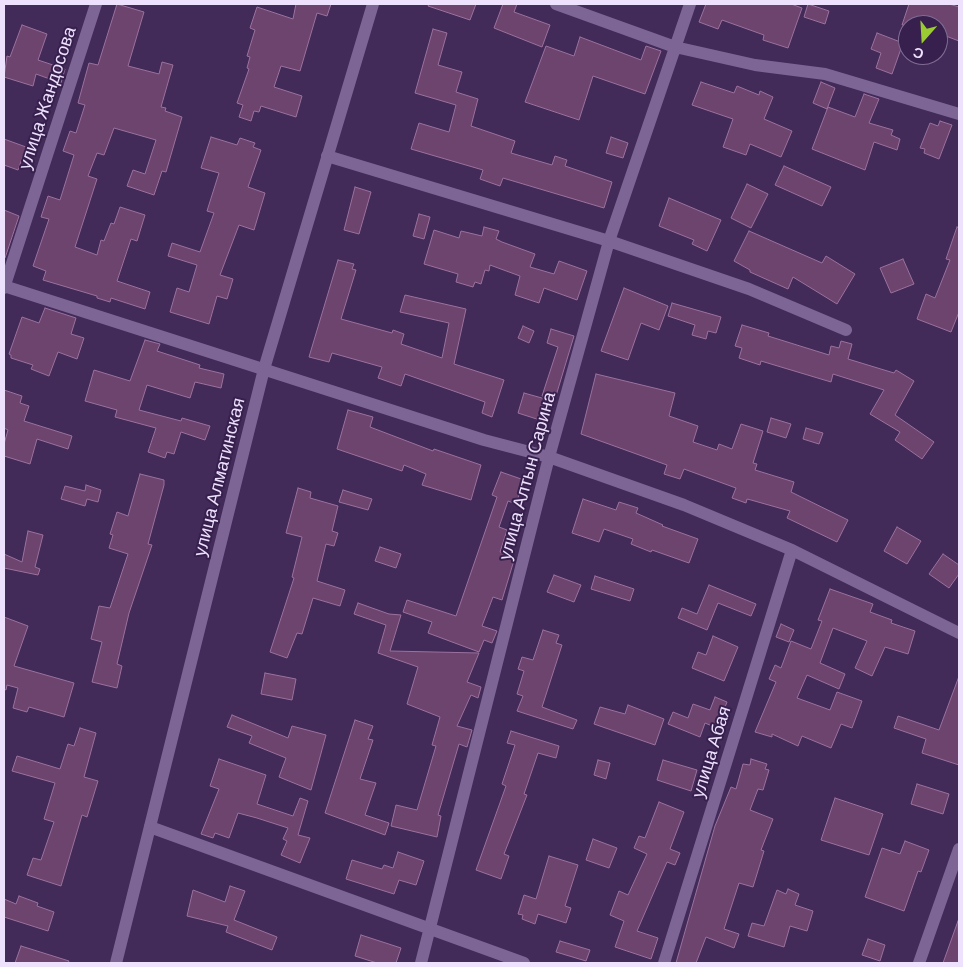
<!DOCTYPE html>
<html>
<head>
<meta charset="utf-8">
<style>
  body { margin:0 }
  #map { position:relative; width:963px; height:967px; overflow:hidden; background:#422b59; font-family:Barlow,sans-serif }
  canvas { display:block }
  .frame { position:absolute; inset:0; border:5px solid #eee1fe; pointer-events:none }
  .north { position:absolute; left:898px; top:15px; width:50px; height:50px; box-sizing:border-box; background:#37204d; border:1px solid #806d94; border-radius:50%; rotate:199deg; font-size:14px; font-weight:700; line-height:20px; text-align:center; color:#eee1fe }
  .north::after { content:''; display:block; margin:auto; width:18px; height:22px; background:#9bcb32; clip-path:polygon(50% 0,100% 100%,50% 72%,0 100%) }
</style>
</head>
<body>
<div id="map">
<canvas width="963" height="967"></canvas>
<div class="frame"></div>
<div class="north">С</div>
</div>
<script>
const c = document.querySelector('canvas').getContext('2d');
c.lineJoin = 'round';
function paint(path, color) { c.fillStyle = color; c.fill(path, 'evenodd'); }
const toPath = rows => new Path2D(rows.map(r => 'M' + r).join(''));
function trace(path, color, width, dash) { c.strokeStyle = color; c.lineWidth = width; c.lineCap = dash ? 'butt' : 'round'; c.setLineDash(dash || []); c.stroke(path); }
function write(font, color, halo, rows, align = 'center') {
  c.font = font + ' Barlow,sans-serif'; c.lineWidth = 4; c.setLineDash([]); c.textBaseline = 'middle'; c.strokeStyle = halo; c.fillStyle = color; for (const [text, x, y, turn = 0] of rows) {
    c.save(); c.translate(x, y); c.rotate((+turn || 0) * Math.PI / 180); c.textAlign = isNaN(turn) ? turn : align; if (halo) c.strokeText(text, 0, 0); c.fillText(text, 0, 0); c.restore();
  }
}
const building = toPath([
  [117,4,144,12,128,66,159,74,162,62,173,65,161,107,166,108,165,111,182,117,166,172,162,171,154,195,127,186,133,170,145,174,156,140,114,128,104,155,97,153,88,176,97,179,75,247,97,255,101,240,104,241,111,223,114,224,120,207,145,215,137,241,131,239,117,281,150,292,145,309,111,298,110,302,97,298,97,296,43,280,46,271,33,266,49,219,41,217,48,196,60,200,74,155,63,151,70,131,76,133,85,105,78,103,89,63,98,65,117,4],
  [296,4,331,4,327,16,317,13,300,71,281,66,274,87,302,96,296,117,261,106,259,112,254,111,251,121,239,117,243,105,237,103,249,69,247,68,250,57,247,56,255,30,250,28,257,7,293,19,296,4],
  [429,4,476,4,470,20,428,6,429,4],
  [503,4,517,4,514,12,550,25,542,47,494,28,503,4],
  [706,4,791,4,802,8,788,48,763,40,764,35,722,20,718,29,699,22,706,4],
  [808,4,829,11,825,24,804,17,808,4],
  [909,4,949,4,959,7,959,41,938,33,938,25,902,25,909,4],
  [22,25,47,34,38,60,65,69,61,83,36,74,33,86,4,77,7,56,10,57,22,25],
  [433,29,447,33,438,65,462,72,456,92,478,99,471,126,515,141,511,153,552,165,555,156,567,160,565,166,612,182,604,208,503,178,500,186,480,179,483,170,411,149,419,123,449,132,456,105,415,93,433,29],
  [877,33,903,43,892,74,876,68,881,53,871,49,877,33],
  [580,37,641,60,646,46,661,51,645,94,593,76,579,120,525,102,546,46,574,56,580,37],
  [701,82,734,93,737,86,759,95,760,91,773,97,764,119,792,131,781,157,750,144,746,155,723,147,733,119,692,105,701,82],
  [821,82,835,88,827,109,813,103,821,82],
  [864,94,879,99,869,123,893,130,891,135,900,139,897,150,874,142,865,170,812,149,828,107,855,117,864,94],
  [940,121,952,125,939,159,924,153,925,149,920,148,930,123,938,126,940,121],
  [211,137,237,145,240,138,255,143,253,147,261,150,248,187,265,193,254,230,239,225,220,275,233,279,227,299,217,296,209,324,170,312,177,288,189,292,197,265,168,256,172,243,200,252,214,213,207,211,219,173,201,168,211,137],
  [611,137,628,143,623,158,606,153,611,137],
  [4,139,26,147,18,170,4,165,4,139],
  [784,166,831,187,822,206,775,185,784,166],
  [747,184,768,194,751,228,731,218,747,184],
  [355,187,371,192,359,234,344,230,355,187],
  [669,198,721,220,707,251,692,244,694,240,659,226,669,198],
  [4,210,19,216,5,258,4,258,4,210],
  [419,214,430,217,424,239,413,236,419,214],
  [484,227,499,231,496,239,502,242,535,254,530,267,554,274,559,261,587,271,577,300,544,288,539,303,515,295,520,276,490,265,489,271,485,270,481,284,475,282,473,287,456,282,458,274,424,264,434,230,459,238,461,231,482,236,484,227],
  [957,227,959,228,959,312,951,332,917,319,926,294,935,298,950,260,946,259,957,227],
  [749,231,822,263,826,256,855,274,837,304,793,277,788,289,750,272,750,270,734,261,749,231],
  [903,259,914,284,891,293,880,268,903,259],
  [338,260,354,264,352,269,356,270,341,319,392,333,393,330,404,334,401,344,442,358,449,323,400,312,405,295,466,309,454,364,504,380,492,417,482,413,485,402,405,374,401,386,378,378,382,367,332,353,329,362,309,357,338,260],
  [624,288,668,306,659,330,641,323,628,360,601,351,624,288],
  [672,303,721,317,716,333,708,331,706,339,692,335,695,325,668,316,672,303],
  [45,308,76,318,71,334,84,338,77,359,58,352,49,376,31,369,33,365,11,358,11,355,9,354,22,317,39,323,45,308],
  [742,325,769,333,768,336,829,355,831,346,839,348,841,341,852,344,848,359,894,373,896,370,914,381,895,415,934,442,922,459,895,440,900,432,870,414,884,390,833,374,831,382,761,361,760,365,739,358,742,348,735,346,742,325],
  [523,326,534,331,529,343,518,338,523,326],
  [551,329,574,336,555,399,542,396,558,347,547,343,551,329],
  [145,340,160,344,157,351,200,365,199,368,224,374,221,388,195,382,190,398,147,385,139,410,181,421,182,418,210,426,205,440,181,432,174,454,167,452,165,458,148,452,156,428,115,417,117,410,85,401,94,370,130,381,145,340],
  [596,374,675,393,669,416,698,426,693,442,717,450,719,444,732,449,741,424,763,431,753,463,757,464,755,470,794,482,791,492,848,520,837,542,787,518,790,511,751,500,747,499,746,503,732,498,736,488,684,469,680,479,664,474,667,465,581,434,596,374],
  [4,390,22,396,20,403,29,406,24,421,72,436,68,449,37,439,30,464,4,456,4,444,8,430,4,428,4,390],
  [524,393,549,400,543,421,518,413,524,393],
  [348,410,373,417,370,427,433,451,434,449,481,465,471,500,422,485,426,474,404,465,402,471,337,449,348,410],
  [771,418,791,424,786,438,767,432,771,418],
  [806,428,823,433,819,444,803,439,806,428],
  [501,472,524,480,516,504,508,501,499,527,507,530,500,552,515,557,502,600,493,597,482,626,497,631,492,643,484,640,479,652,428,633,432,622,403,612,407,600,456,616,497,497,492,495,501,472],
  [140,474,164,480,164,485,148,544,152,545,129,613,117,664,122,666,117,688,92,682,102,642,91,639,99,606,110,608,128,554,109,548,113,535,110,534,117,512,128,516,140,474],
  [86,485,101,490,98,502,87,499,85,506,61,499,65,486,85,491,86,485],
  [298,488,311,492,310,498,338,506,332,531,338,533,334,546,326,544,317,581,345,590,340,606,313,598,302,634,297,633,287,658,270,652,294,578,292,577,302,537,286,533,298,488],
  [343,490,372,499,368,510,339,502,343,490],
  [583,499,616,510,619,502,638,508,636,513,663,525,662,526,698,539,689,563,652,550,651,552,631,544,633,539,604,529,599,542,572,533,583,499],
  [897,527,921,541,907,564,884,551,897,527],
  [28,531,43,535,35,567,40,569,38,575,4,568,4,554,22,562,28,531],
  [380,547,401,554,396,568,375,561,380,547],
  [943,554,959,565,959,574,949,588,929,574,943,554],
  [554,575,581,585,574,602,547,592,554,575],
  [595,576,634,589,630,601,591,589,595,576],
  [709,585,756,604,751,616,718,603,707,630,678,618,682,608,697,614,709,585],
  [830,589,873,604,870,612,892,620,891,623,915,631,908,654,885,647,872,676,855,668,867,641,833,628,820,663,845,674,839,689,807,675,797,698,830,710,837,692,862,701,852,728,841,724,831,748,802,736,798,746,772,734,772,737,755,732,776,682,769,679,775,665,781,668,791,641,811,649,822,621,818,620,830,589],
  [358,603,389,614,401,615,390,651,479,653,467,682,481,687,478,698,471,695,457,726,472,730,467,747,459,744,438,815,441,816,437,837,391,826,396,805,417,810,436,746,432,745,440,717,407,704,418,667,378,653,386,625,354,614,358,603],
  [4,617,28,626,14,666,74,683,64,717,29,707,27,712,13,708,18,688,7,685,6,690,4,689,4,617],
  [781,624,794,630,789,642,776,637,781,624],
  [543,630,559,635,556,643,562,645,542,707,577,720,573,729,517,711,523,696,517,694,524,671,518,669,522,657,533,660,543,630],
  [713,636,738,647,724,681,692,668,698,652,706,655,713,636],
  [265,673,296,679,292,700,261,694,265,673],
  [958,679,959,680,959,765,922,753,926,739,894,728,898,716,939,730,958,679],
  [715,697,727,702,717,728,705,723,700,737,668,724,673,712,688,718,693,704,710,710,715,697],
  [628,705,664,719,655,745,594,724,600,707,625,714,628,705],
  [232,715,288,738,292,726,326,735,311,790,279,777,286,758,249,743,252,736,227,727,232,715],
  [355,720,373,726,368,739,373,740,360,779,376,783,365,815,389,823,385,835,325,813,355,720],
  [80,728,96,733,84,777,98,781,87,817,82,815,61,886,27,875,33,858,41,860,54,822,44,819,55,783,12,771,17,756,60,769,68,744,74,746,80,728],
  [511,731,559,746,556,758,538,753,524,794,527,795,504,854,509,856,501,879,476,870,506,786,502,784,515,745,507,743,511,731],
  [219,759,266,775,257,804,293,816,300,798,308,801,298,835,310,838,300,863,281,855,287,841,283,839,288,828,257,818,238,813,229,838,215,833,213,838,201,834,219,789,210,786,219,759],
  [751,759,767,764,765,769,769,770,763,790,758,789,750,810,773,819,761,850,764,851,753,887,739,883,724,929,739,934,734,948,706,937,696,963,676,963,715,826,731,787,736,789,743,764,750,765,751,759],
  [598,760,610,763,606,779,594,775,598,760],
  [663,760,697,770,691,791,657,780,663,760],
  [917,784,949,794,943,814,911,804,917,784],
  [835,798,883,814,869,855,821,840,835,798],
  [659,802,684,812,670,849,680,853,675,865,667,862,637,931,658,938,651,959,615,947,624,921,610,915,619,891,628,895,647,854,634,848,639,836,645,838,659,802],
  [593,839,617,848,609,868,586,860,593,839],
  [905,841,929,850,921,872,918,871,904,911,865,897,882,848,900,854,905,841],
  [398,852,424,861,416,885,399,880,394,894,346,879,352,860,382,869,384,865,393,868,398,852],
  [549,856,578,865,565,906,571,908,566,923,538,914,535,924,522,919,523,915,518,914,524,895,536,899,549,856],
  [230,886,245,891,234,920,277,937,272,950,226,932,228,926,187,916,193,890,225,902,230,886],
  [788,889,799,894,795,905,813,911,807,931,790,926,784,947,748,936,752,923,764,926,777,890,786,894,788,889],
  [19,896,38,903,37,906,54,912,48,931,4,917,4,899,16,904,19,896],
  [958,921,959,963,943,963,958,921],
  [361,935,401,948,396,963,377,963,355,956,361,935],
  [868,939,885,945,880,961,862,955,868,939],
  [560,941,590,950,586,961,556,952,560,941],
  [21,946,69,961,68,963,15,963,21,946]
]);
paint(building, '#6c446d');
trace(building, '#9c719d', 1);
trace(toPath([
  [556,4,675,47,755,65,825,74,959,114],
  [327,156,609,241,749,289,846,330],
  [4,286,484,440,549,457,684,505,792,550,959,633],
  [4,288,96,4],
  [150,827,524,963],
  [421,963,549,457,609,241,690,4],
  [664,963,792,550],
  [919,963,959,849]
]), '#7d6696', 12);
trace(toPath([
  [116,963,264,369,373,4]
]), '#7d6696', 12);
write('18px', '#eee1fe', '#37204d', [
  ["улица Жандосова",47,98,-72],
  ["улица Алтын Сарина",527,476,-75],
  ["улица Алматинская",219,477,-76],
  ["улица Абая",711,752,-73]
]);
</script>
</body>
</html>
